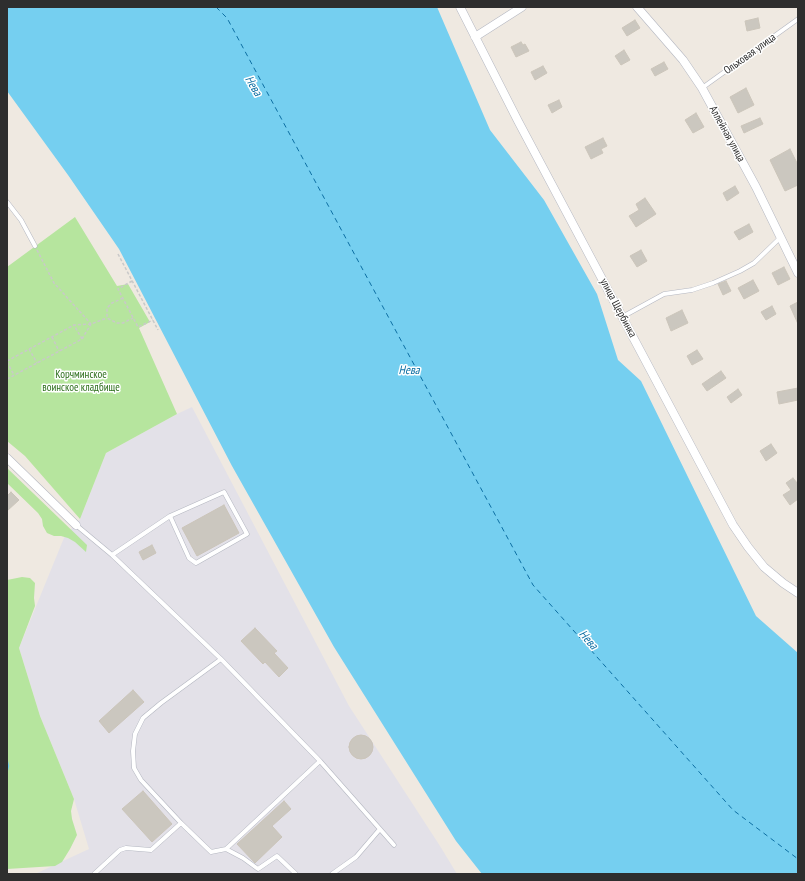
<!DOCTYPE html>
<html>
<head>
<meta charset="utf-8">
<style>
  body { margin:0 }
  #map { position:relative; width:805px; height:881px; overflow:hidden; background:#efe9e1; font-family:"PT Sans Narrow",sans-serif }
  canvas { display:block }
  .frame { position:absolute; inset:0; border:8px solid #2e2e2e; pointer-events:none }
</style>
</head>
<body>
<div id="map">
<canvas width="805" height="881"></canvas>
<div class="frame"></div>
</div>
<script>
const c = document.querySelector('canvas').getContext('2d');
c.lineJoin = 'round';
function paint(path, color) { c.fillStyle = color; c.fill(path, 'evenodd'); }
const toPath = rows => new Path2D(rows.map(r => 'M' + r).join(''));
function trace(path, color, width, dash) { c.strokeStyle = color; c.lineWidth = width; c.lineCap = dash ? 'butt' : 'round'; c.setLineDash(dash || []); c.stroke(path); }
function write(font, color, halo, rows, align = 'center') {
  c.font = font + ' "PT Sans Narrow",sans-serif'; c.lineWidth = 3; c.setLineDash([]); c.textBaseline = 'middle'; c.strokeStyle = halo; c.fillStyle = color; for (const [text, x, y, turn = 0] of rows) {
    c.save(); c.translate(x, y); c.rotate((+turn || 0) * Math.PI / 180); c.textAlign = isNaN(turn) ? turn : align; if (halo) c.strokeText(text, 0, 0); c.fillText(text, 0, 0); c.restore();
  }
}
paint(toPath([
  [192,407,349,706,440,846,457,874,35,874,89,849,74,799,40,716,19,648,66,533,76,525,80,519,106,453,177,414]
]), '#e3e1e8');
paint(toPath([
  [75,217,117,286,128,284,150,322,139,328,177,414,106,453,80,519,25,456,7,441,7,267],
  [7,468,87,545,86,552,75,542,68,538,61,536,54,536,47,533,43,526,42,519,38,513,7,483],
  [22,577,30,578,35,583,34,598,35,606,19,648,40,716,74,799,71,811,72,819,77,835,70,849,62,862,55,866,7,869,7,580]
]), '#b6e59e');
paint(toPath([
  [7,7,437,7,490,130,544,200,597,294,618,360,641,381,756,616,798,653,798,874,482,874,456,841,334,647,232,466,119,249,68,175,7,91]
]), '#75cff0');
trace(toPath([
  [7,762,8,766,7,770]
]), '#75cff0', 2.5);
trace(toPath([
  [216,7,227,18,533,585,733,810,798,859]
]), '#0d6fa3', 1, [5, 4]);
const building = toPath([
  [758,18,760,28,747,31,745,21,758,18],
  [635,20,640,28,627,36,622,28,635,20],
  [521,42,523,45,525,44,529,51,516,57,511,47,521,42],
  [624,50,630,60,621,65,615,56,624,50],
  [664,62,668,69,655,76,651,69,664,62],
  [543,66,547,73,535,80,531,72,543,66],
  [746,88,754,105,738,113,730,97,746,88],
  [559,100,562,107,552,113,548,105,559,100],
  [696,113,704,127,693,133,685,120,696,113],
  [760,118,763,124,744,133,741,126,760,118],
  [603,138,607,146,601,149,603,153,591,159,585,147,603,138],
  [790,149,798,165,798,185,785,191,770,160,790,149],
  [735,186,739,193,727,201,723,193,735,186],
  [645,198,656,214,636,227,629,216,639,210,636,204,645,198],
  [749,224,753,232,739,240,734,232,749,224],
  [641,250,647,261,637,267,630,256,641,250],
  [784,267,790,279,778,285,772,273,784,267],
  [753,280,759,291,744,299,738,288,753,280],
  [726,281,731,291,723,295,718,284,726,281],
  [798,302,798,324,790,306,798,302],
  [772,306,776,314,766,320,761,312,772,306],
  [682,310,688,323,671,331,666,318,682,310],
  [697,350,703,359,692,365,687,356,697,350],
  [721,371,726,378,707,391,702,384,721,371],
  [798,388,798,400,779,404,777,392,798,388],
  [738,389,742,395,731,403,727,397,738,389],
  [771,444,777,453,766,461,760,451,771,444],
  [793,478,798,484,798,499,790,505,783,495,791,490,786,483,793,478],
  [11,492,19,500,7,511,7,496,11,492],
  [224,505,239,533,197,556,182,528,224,505],
  [152,545,156,553,143,560,139,552,152,545],
  [255,628,277,651,274,653,288,668,279,677,265,662,263,664,241,641,255,628],
  [133,690,144,702,109,733,99,721,133,690],
  '349 747a12 12 0 1 1 24 0a12 12 0 1 1-24 0Z',
  [143,791,172,824,152,842,122,809,143,791],
  [284,801,291,809,272,826,282,837,255,863,237,844,284,801]
]);
paint(building, '#cbc7bf');
trace(building, '#cbc5ba', 1);
const service = toPath([
  [702,88,798,19],
  [7,202,21,220,35,246],
  [622,317,664,294,692,290,713,283,740,271,754,263,781,237],
  [76,525,112,555,221,659,320,761,394,845],
  [112,555,170,516,224,492,247,534,196,563,189,558,170,516],
  [181,823,211,852,226,849,320,761],
  [226,849,243,858,258,869,277,856,296,874],
  [94,874,120,850,126,848,151,850,181,823,141,780,134,768,133,751,135,734,143,718,161,703,221,659],
  [332,874,356,857,380,829]
]);
const minor = toPath([
  [460,7,518,121,733,525,748,547,764,567,783,583,798,593],
  [637,7,683,60,702,88,756,187,798,273],
  [475,37,522,7],
  [7,458,76,525]
]);
trace(service, '#b4b7c1', 5);
trace(minor, '#b4b7c1', 9);
trace(toPath([
  [37,250,54,283,91,324],
  [118,254,158,330],
  [132,281,118,289,138,327,153,320],
  [123,298,112,303,107,308,107,318,117,323,123,323,133,318],
  [52,337,59,351],
  [82,339,91,324],
  [29,349,37,363],
  [7,361,74,325,91,324,107,318],
  [7,362,14,375],
  [7,379,82,339,74,325]
]), '#c9c9c9', 1.5, [3, 2]);
trace(service, '#fff', 4);
trace(minor, '#fff', 8);
write('11px', '#2e2e2e', '#fff', [
  ["Ольховая улица",750,54,-36],
  ["Аллейная улица",727,134,61],
  ["улица Щербинка",618,308,62]
]);
write('11px', '#2c6e1b', '#fff', [
  ["Корчминское",81,375],
  ["воинское кладбище",81,388]
]);
write('italic 12px', '#0d6fa3', '#fff', [
  ["Нева",253,86,59],
  ["Нева",409,371],
  ["Нева",588,640,49]
]);
</script>
</body>
</html>
